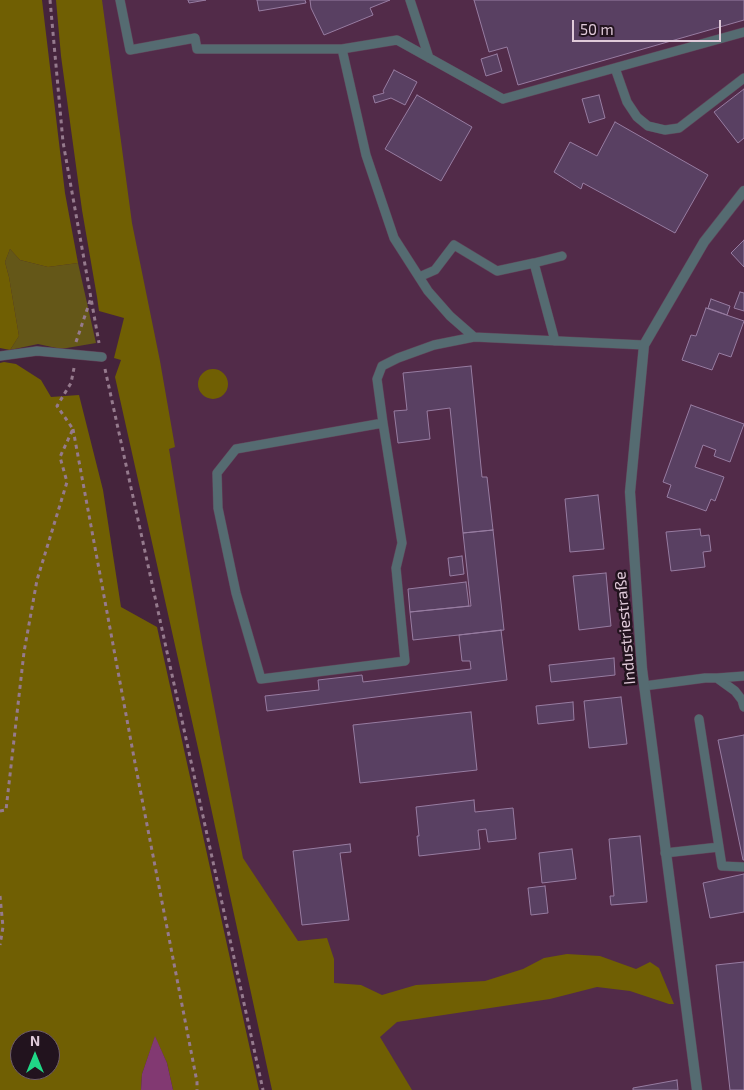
<!DOCTYPE html>
<html>
<head>
<meta charset="utf-8">
<style>
  body { margin:0 }
  #map { position:relative; width:744px; height:1090px; overflow:hidden; background:#45243c; font-family:"Exo 2",sans-serif }
  canvas { display:block }
  .north { position:absolute; left:10px; top:1030px; width:50px; height:50px; box-sizing:border-box; background:#22131e; border:1px solid #6e5c69; border-radius:50%; rotate:0deg; font-size:14px; font-weight:700; line-height:20px; text-align:center; color:#e0cad9 }
  .north::after { content:''; display:block; margin:auto; width:18px; height:22px; background:#20d887; clip-path:polygon(50% 0,100% 100%,50% 72%,0 100%) }
  .scale { position:absolute; left:572px; top:20px; width:149px; height:22px; box-sizing:border-box; border:2px solid #e0cad9; border-top:0; padding-left:6px; font-size:15px; line-height:18px; white-space:nowrap; color:#e0cad9; -webkit-text-stroke:4px #22131e; paint-order:stroke }
</style>
</head>
<body>
<div id="map">
<canvas width="744" height="1090"></canvas>
<div class="north">N</div>
<div class="scale">50 m</div>
</div>
<script>
const c = document.querySelector('canvas').getContext('2d');
c.lineJoin = 'round';
function paint(path, color) { c.fillStyle = color; c.fill(path, 'evenodd'); }
const toPath = rows => new Path2D(rows.map(r => 'M' + r).join(''));
function trace(path, color, width, dash) { c.strokeStyle = color; c.lineWidth = width; c.lineCap = dash ? 'butt' : 'round'; c.setLineDash(dash || []); c.stroke(path); }
function write(font, color, halo, rows, align = 'center') {
  c.font = font + ' "Exo 2",sans-serif'; c.lineWidth = 5; c.setLineDash([]); c.textBaseline = 'middle'; c.strokeStyle = halo; c.fillStyle = color; for (const [text, x, y, turn = 0] of rows) {
    c.save(); c.translate(x, y); c.rotate((+turn || 0) * Math.PI / 180); c.textAlign = isNaN(turn) ? turn : align; if (halo) c.strokeText(text, 0, 0); c.fillText(text, 0, 0); c.restore();
  }
}
paint(toPath([
  [92,0,744,0,744,1090,284,1090,232,865]
]), '#522b49');
paint(toPath([
  [10,249,20,260,48,267,78,263,96,343,61,349,38,344,10,350,19,336,9,277,5,262]
]), '#645718');
paint(toPath([
  [0,0,42,0,65,193,78,263,48,267,20,260,10,249,5,262,9,277,19,336,10,350,0,348],
  [56,0,102,0,132,223,160,361,175,447,169,449,181,522,202,643,243,858,298,941,327,938,334,959,334,983,361,985,382,995,416,985,485,981,523,969,544,958,567,954,600,956,636,969,650,962,659,968,674,1004,669,1004,630,991,597,987,550,999,397,1022,380,1037,412,1090,272,1090,202,766,115,377,121,360,114,358,124,318,99,311,97,297,82,210,61,56],
  [4,362,16,364,41,380,51,397,79,395,103,490,121,607,157,627,259,1090,173,1090,167,1063,155,1037,142,1074,141,1090,0,1090,0,363],
  [20,1040,50,1040,50,1070,20,1070],
  '198 384a15 15 0 1 1 30 0a15 15 0 1 1-30 0Z'
]), '#705f03');
paint(toPath([
  [155,1036,167,1063,173,1090,141,1090,142,1074]
]), '#823972');
const building = toPath([
  [188,0,206,0,189,3,188,0],
  [257,0,305,0,306,3,259,11,257,0],
  [310,0,390,0,370,8,373,15,324,35,311,8,310,0],
  [474,0,744,0,744,20,518,85,507,47,489,52,474,0],
  [497,54,502,71,486,76,481,59,497,54],
  [394,70,417,82,405,105,391,98,375,103,373,96,384,93,383,91,394,70],
  [744,89,744,138,738,143,714,112,744,89],
  [417,95,472,127,441,181,385,149,417,95],
  [599,95,605,118,589,123,582,99,599,95],
  [615,122,708,175,675,233,583,183,581,189,554,172,570,142,597,156,615,122],
  [744,240,744,267,731,253,744,240],
  [740,292,744,293,744,311,734,308,740,292],
  [711,299,730,306,727,315,708,308,711,299],
  [706,308,744,321,731,357,719,353,712,370,682,360,691,335,696,336,706,308],
  [471,366,482,477,487,477,493,530,463,533,450,408,427,411,430,439,398,443,394,411,407,410,403,373,471,366],
  [691,405,744,424,730,462,714,456,716,450,703,445,695,467,724,477,715,501,711,499,706,511,667,497,671,485,663,482,691,405],
  [598,495,604,549,570,552,565,499,598,495],
  [700,529,701,536,709,535,711,551,703,552,705,567,671,571,666,532,700,529],
  [493,530,504,630,413,640,410,612,471,606,463,533,493,530],
  [462,556,464,574,450,576,448,558,462,556],
  [606,573,611,626,579,630,573,576,606,573],
  [466,582,469,606,410,612,408,589,466,582],
  [501,630,507,680,267,711,265,696,319,690,318,680,362,675,363,682,471,669,470,661,462,661,459,635,501,630],
  [614,658,615,675,551,682,549,665,614,658],
  [621,697,627,744,589,748,584,701,621,697],
  [573,702,574,720,538,724,536,706,573,702],
  [471,712,477,770,360,783,353,725,471,712],
  [744,735,744,860,743,860,718,740,744,735],
  [474,800,475,812,513,808,516,839,488,842,486,829,478,830,480,849,419,856,417,836,419,836,416,807,474,800],
  [640,836,647,902,611,905,610,896,614,896,609,839,640,836],
  [350,844,351,852,340,853,349,920,302,925,293,851,350,844],
  [572,849,576,879,542,883,539,853,572,849],
  [744,874,744,912,710,918,703,883,744,874],
  [545,886,548,913,531,915,528,888,545,886],
  [744,962,744,1090,730,1090,716,965,744,962],
  [677,1080,678,1090,633,1090,633,1088,677,1080]
]);
paint(building, '#594062');
trace(building, '#977ca1', 1);
const lane = toPath([
  [120,0,130,50,195,38,197,49,342,49,397,40,503,99,744,32],
  [410,0,429,58],
  [342,49,366,155,394,238,428,291,450,316,474,337,644,345],
  [615,68,627,102,637,117,648,126,665,130,679,128,744,78],
  [419,277,435,270,454,245,497,271,534,263],
  [555,341,534,263,562,256],
  [0,356,37,351,102,357],
  [383,423,236,449,217,473,218,508,236,593,261,679,405,661,396,568,402,543,383,423,377,379,382,366,398,358,434,345,474,337],
  [717,678,744,676],
  [644,686,705,678,717,678,735,691,742,700,744,707],
  [719,847,722,866,744,867],
  [665,853,719,847,699,719]
]);
const street = toPath([
  [697,1090,642,669,630,492,644,345,704,242,744,191]
]);
trace(lane, '#614258', 10);
trace(street, '#614258', 11);
trace(toPath([
  [50,0,63,142,99,343],
  [76,342,91,298],
  [105,369,263,1090],
  [73,429,135,763,197,1082,197,1090],
  [0,811,6,810,24,652,37,580,67,482,60,457,73,429,57,406,71,383,74,368],
  [0,896,3,927,0,945]
]), '#957a8d', 3, [4, 4]);
trace(lane, '#556b71', 9);
trace(street, '#556b71', 10);
write('16px', '#e0cad9', '#22131e', [
  ["Industriestraße",625,628,-95]
]);
</script>
</body>
</html>
